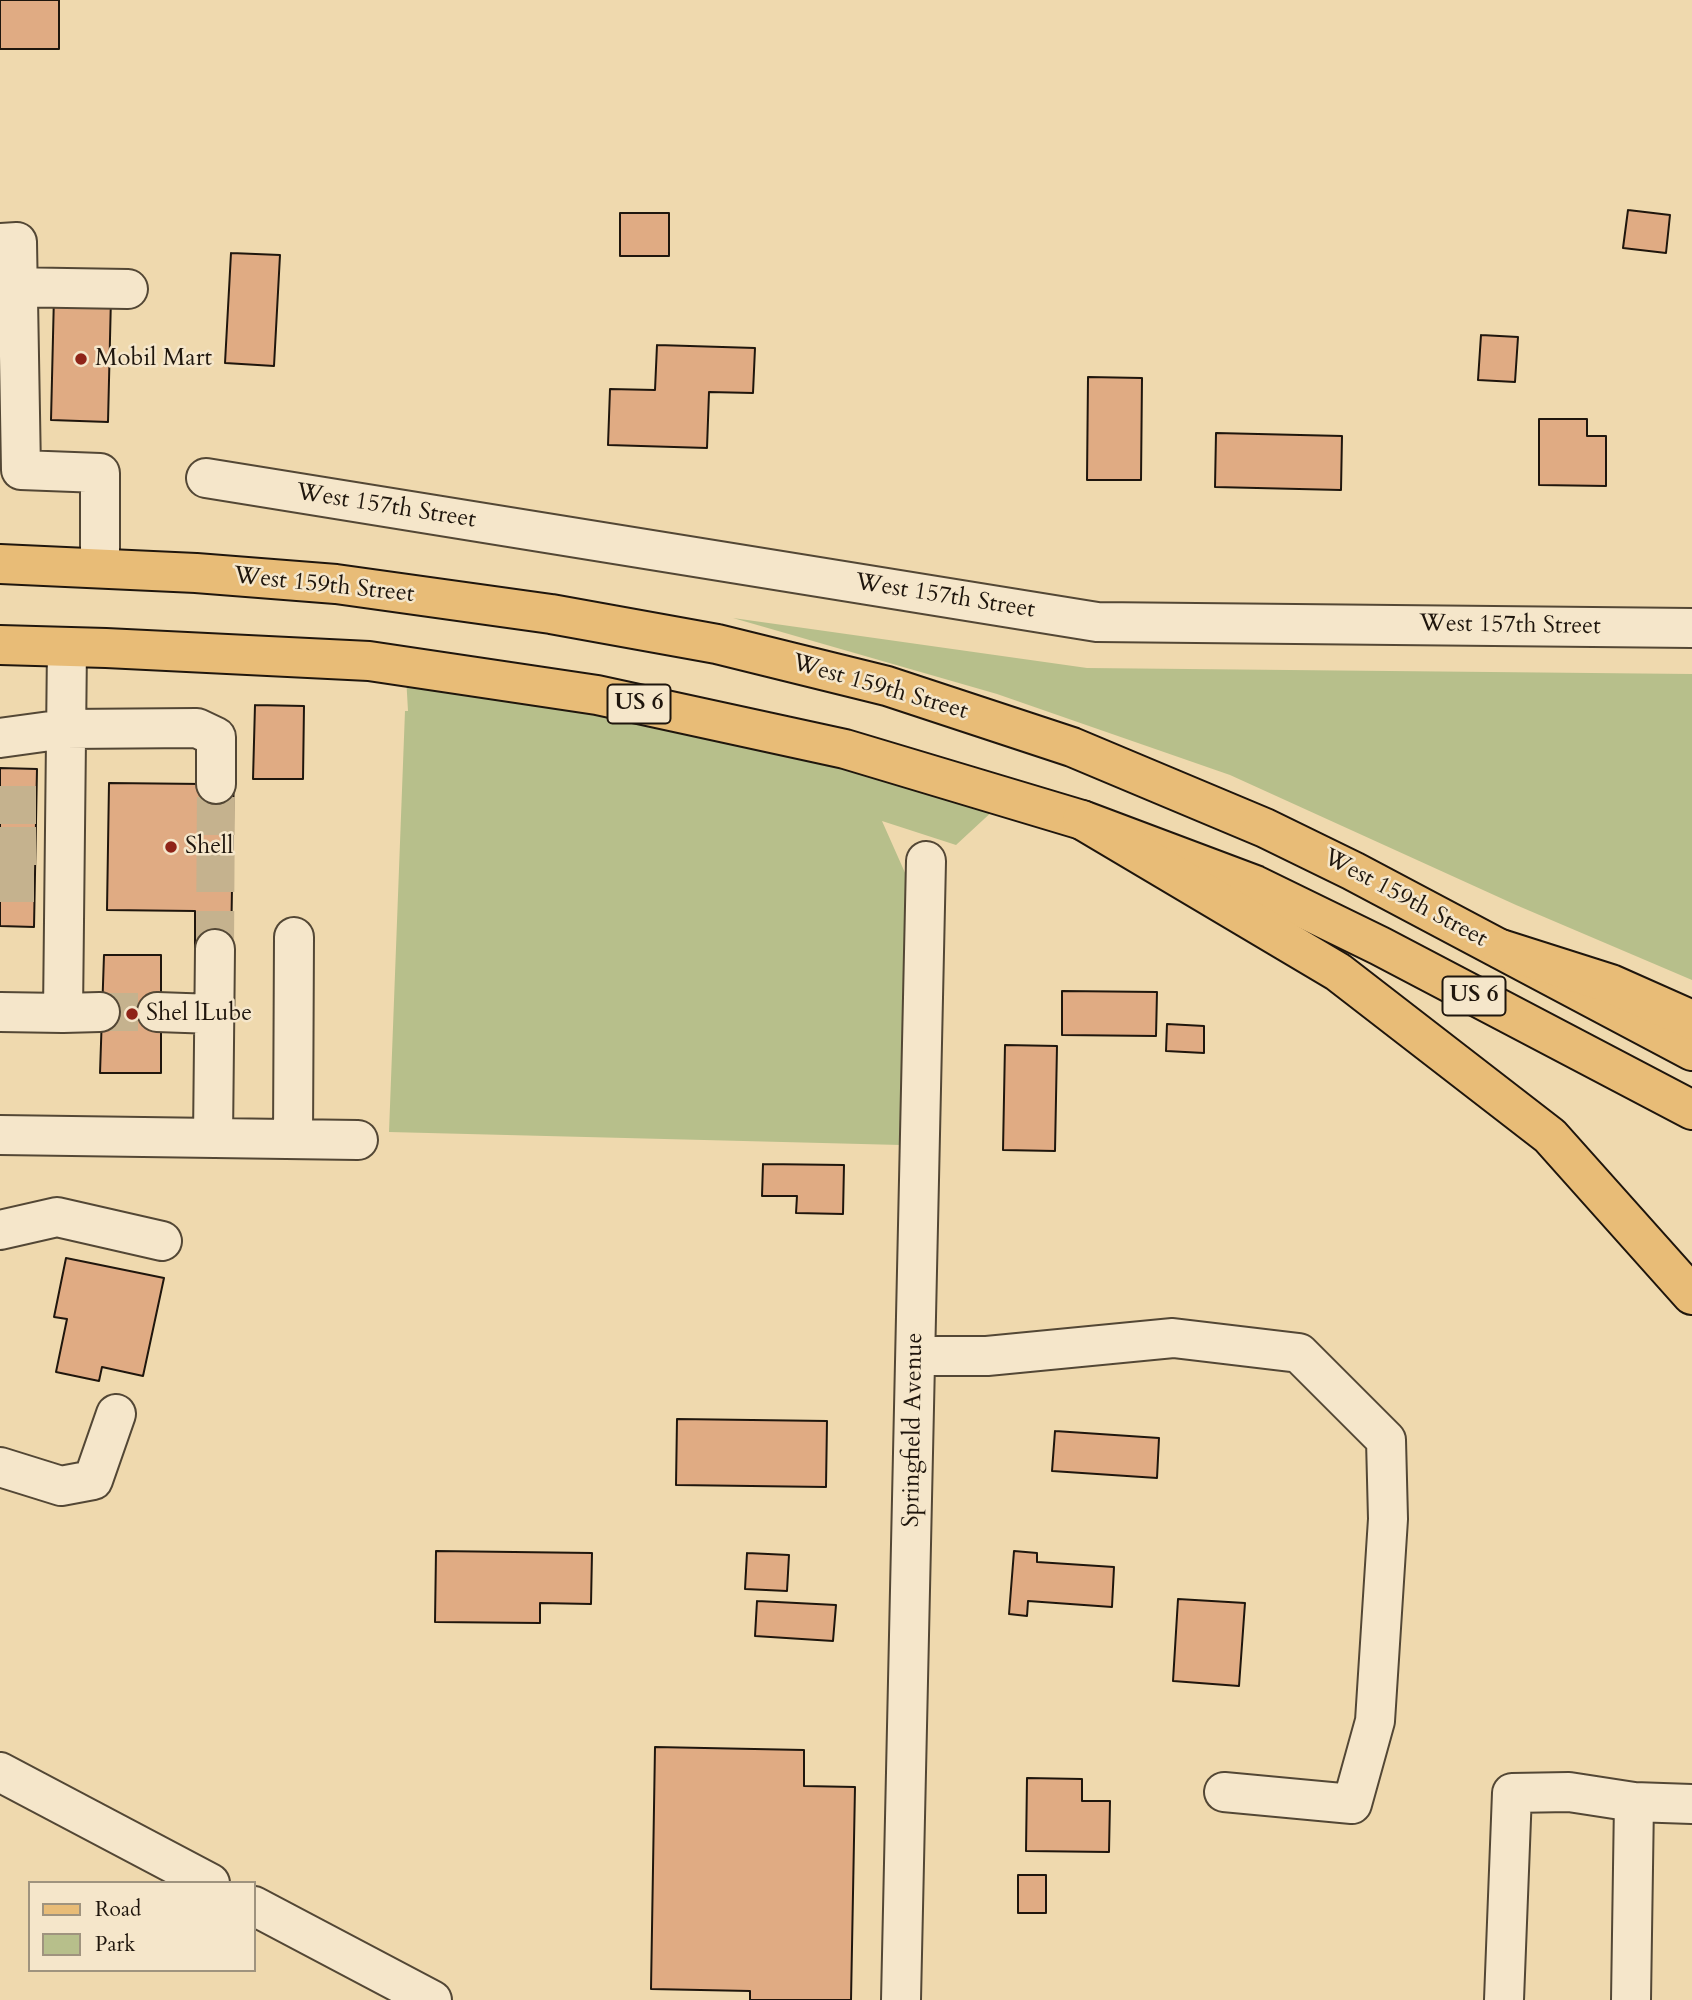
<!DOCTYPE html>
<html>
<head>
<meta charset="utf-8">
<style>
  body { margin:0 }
  #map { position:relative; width:1692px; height:2000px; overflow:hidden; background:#efd9ae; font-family:Cardo,serif }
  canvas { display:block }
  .legend { position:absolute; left:28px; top:1881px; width:228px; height:91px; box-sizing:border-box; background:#f5e6ca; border:2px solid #9f937e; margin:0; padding:9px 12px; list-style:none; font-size:21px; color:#1f160d }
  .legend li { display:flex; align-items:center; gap:14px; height:35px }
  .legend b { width:35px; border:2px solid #9f937e }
</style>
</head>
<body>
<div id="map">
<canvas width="1692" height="2000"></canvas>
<ul class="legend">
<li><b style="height:9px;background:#e8bc77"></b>Road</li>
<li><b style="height:19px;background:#b7bf8b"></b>Park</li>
</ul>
</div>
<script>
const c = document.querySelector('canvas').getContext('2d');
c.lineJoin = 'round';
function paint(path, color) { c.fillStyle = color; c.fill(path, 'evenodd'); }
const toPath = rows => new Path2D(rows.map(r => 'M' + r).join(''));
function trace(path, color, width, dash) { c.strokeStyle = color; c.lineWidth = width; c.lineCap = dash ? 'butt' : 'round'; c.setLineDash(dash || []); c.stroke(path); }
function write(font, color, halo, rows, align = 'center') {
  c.font = font + ' Cardo,serif'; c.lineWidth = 5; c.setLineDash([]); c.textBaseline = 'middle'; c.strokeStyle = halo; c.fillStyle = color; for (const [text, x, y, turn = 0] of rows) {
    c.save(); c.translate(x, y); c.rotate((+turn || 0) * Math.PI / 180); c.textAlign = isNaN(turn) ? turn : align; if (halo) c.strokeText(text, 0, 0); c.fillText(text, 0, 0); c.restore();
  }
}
paint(toPath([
  [733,618,1087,668,1692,674,1692,980,1516,905,1230,775,997,694],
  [406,676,784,752,996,808,956,845,882,821,910,884,901,1145,389,1132,405,711,408,711]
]), '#b7bf8b');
const building = toPath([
  [0,0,59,0,59,49,0,49,0,0],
  [1628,210,1670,215,1666,253,1623,248,1628,210],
  [620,213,669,213,669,256,620,256,620,213],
  [231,253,280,255,274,366,225,363,231,253],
  [54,295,111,297,108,422,51,420,54,295],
  [1481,335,1518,337,1515,382,1478,380,1481,335],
  [657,345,755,348,753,393,709,392,707,448,608,445,610,389,655,390,657,345],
  [1088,377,1142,378,1141,480,1087,480,1088,377],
  [1539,419,1587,419,1587,436,1606,436,1606,486,1539,485,1539,419],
  [1216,433,1342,436,1341,490,1215,487,1216,433],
  [255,705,304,706,303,779,253,779,255,705],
  [234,764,231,950,195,949,195,911,107,910,109,783,203,784,234,764],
  [0,768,37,769,34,927,0,926,0,768],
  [104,955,161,955,161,1073,100,1073,104,955],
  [1062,991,1157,992,1156,1036,1062,1035,1062,991],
  [1167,1024,1204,1026,1204,1053,1166,1051,1167,1024],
  [1005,1045,1057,1046,1055,1151,1003,1150,1005,1045],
  [763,1164,844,1165,843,1214,796,1213,797,1196,762,1196,763,1164],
  [66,1258,164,1278,143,1376,102,1367,99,1381,56,1372,67,1319,54,1317,66,1258],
  [677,1419,827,1421,826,1487,676,1485,677,1419],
  [1055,1431,1159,1438,1157,1478,1052,1471,1055,1431],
  [436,1551,592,1553,591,1604,540,1603,540,1623,435,1622,436,1551],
  [1014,1551,1037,1553,1037,1562,1114,1567,1112,1607,1028,1601,1027,1616,1009,1614,1014,1551],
  [747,1553,789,1555,787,1591,745,1589,747,1553],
  [1178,1599,1245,1603,1239,1686,1173,1681,1178,1599],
  [757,1601,836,1605,833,1641,755,1636,757,1601],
  [655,1747,804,1750,804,1786,855,1787,851,2000,750,2000,750,1991,651,1989,655,1747],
  [1027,1778,1082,1779,1082,1801,1110,1801,1109,1852,1026,1851,1027,1778],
  [1018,1875,1046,1875,1046,1913,1018,1913,1018,1875]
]);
paint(building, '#e0ab83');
trace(building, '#1f160d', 2);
trace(toPath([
  [0,805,36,805],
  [0,846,36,846],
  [0,883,34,883],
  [215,949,216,784],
  [100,1012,157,1012]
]), '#c5b28e', 38, [38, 19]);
const minor = toPath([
  [0,243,17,242,21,470,100,473,100,568],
  [6,287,128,289],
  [206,478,1097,622,1692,628],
  [0,738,65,729,197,728,216,737,216,784],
  [0,1012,63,1013,67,647],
  [157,1012,214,1014],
  [63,1013,100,1012],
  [0,1135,358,1140],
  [213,1138,215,949],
  [293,1139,294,937],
  [0,1230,57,1217,162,1241],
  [916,1356,987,1356,1173,1338,1299,1353,1386,1440,1388,1519,1375,1721,1352,1804,1224,1792],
  [0,1467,61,1486,93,1480,116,1414],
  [0,1772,210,1883],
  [254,1906,432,2000],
  [901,2000,926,861],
  [1504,2000,1512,1793,1569,1792,1634,1802],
  [1631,2000,1634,1802,1692,1804]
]);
const major = toPath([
  [0,564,196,573,336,584,551,614,717,644,887,686,1072,747,1265,828,1353,871,1692,1051],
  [0,645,106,648,369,661,597,695,845,749,1082,820,1255,885,1380,946,1692,1110]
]);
const highway = toPath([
  [1082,820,1338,972,1550,1136,1692,1295],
  [1501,949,1611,984,1692,1020]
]);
trace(minor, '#534735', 42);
trace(major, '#1f160d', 42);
trace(highway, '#1f160d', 42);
trace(minor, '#f5e6ca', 38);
trace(major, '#e8bc77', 38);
trace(highway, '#e8bc77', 38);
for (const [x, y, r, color] of [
  [81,359,7,"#8f2418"],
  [171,847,7,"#8f2418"],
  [132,1014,7,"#8f2418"]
]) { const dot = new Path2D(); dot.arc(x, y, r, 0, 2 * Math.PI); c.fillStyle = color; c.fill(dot); trace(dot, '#f5e6ca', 2.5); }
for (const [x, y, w] of [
  [639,704,63],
  [1474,996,63]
]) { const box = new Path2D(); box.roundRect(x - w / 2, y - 19.5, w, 39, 5); c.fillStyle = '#f5e6ca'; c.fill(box); trace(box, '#1f160d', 2); }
write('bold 23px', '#1f160d', null, [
  ["US 6",639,704],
  ["US 6",1474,996]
]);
write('24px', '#1f160d', '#f5e6ca', [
  ["Mobil Mart",95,359],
  ["Shell",185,847],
  ["Shel lLube",146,1014]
], 'left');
write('24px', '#1f160d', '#f5e6ca', [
  ["West 157th Street",386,507,9],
  ["West 159th Street",324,586,6],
  ["West 157th Street",945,597,9],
  ["West 157th Street",1510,626,1],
  ["West 159th Street",880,688,16],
  ["West 159th Street",1405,899,28],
  ["Springfield Avenue",914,1430,-89]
]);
</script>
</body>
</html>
